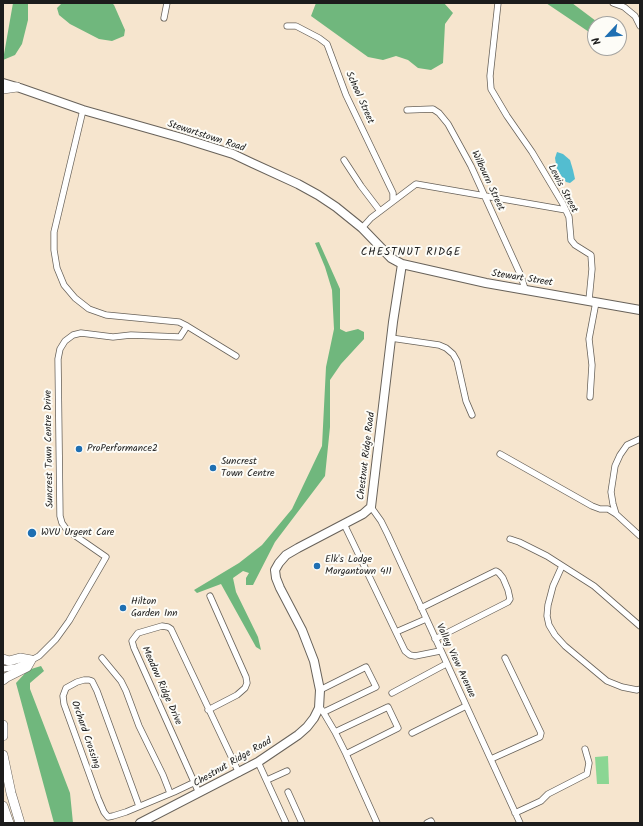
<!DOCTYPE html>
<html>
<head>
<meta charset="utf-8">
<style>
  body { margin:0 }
  #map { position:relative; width:643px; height:826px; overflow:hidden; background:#f6e5ce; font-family:Kalam,sans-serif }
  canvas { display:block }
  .frame { position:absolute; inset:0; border:4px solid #1c1c1c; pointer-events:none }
  .north { position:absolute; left:587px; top:16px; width:40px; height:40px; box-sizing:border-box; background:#fdfcf7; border:1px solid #a3a29f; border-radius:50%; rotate:244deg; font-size:11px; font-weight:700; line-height:16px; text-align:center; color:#1c1c1c }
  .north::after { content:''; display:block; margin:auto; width:14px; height:18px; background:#1f6fb2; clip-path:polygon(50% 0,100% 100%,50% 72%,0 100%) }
</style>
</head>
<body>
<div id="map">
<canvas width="643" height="826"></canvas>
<div class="frame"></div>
<div class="north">N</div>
</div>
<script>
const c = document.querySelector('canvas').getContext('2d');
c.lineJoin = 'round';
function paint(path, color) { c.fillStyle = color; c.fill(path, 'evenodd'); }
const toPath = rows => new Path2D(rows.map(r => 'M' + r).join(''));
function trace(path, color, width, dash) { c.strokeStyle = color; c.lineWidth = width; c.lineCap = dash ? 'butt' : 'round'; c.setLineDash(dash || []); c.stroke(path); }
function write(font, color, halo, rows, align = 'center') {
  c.font = font + ' Kalam,sans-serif'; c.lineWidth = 4; c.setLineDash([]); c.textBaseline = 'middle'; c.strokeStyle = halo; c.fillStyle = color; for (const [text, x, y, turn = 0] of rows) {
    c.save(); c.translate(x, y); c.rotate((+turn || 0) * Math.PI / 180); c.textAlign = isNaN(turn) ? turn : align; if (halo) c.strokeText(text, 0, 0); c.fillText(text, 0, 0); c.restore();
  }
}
paint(toPath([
  [608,756,609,784,597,784,595,757]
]), '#8bd693');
paint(toPath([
  [13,3,28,3,28,20,22,44,15,55,3,60],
  [62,3,112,3,114,5,125,30,124,36,112,41,99,39,70,24,59,15,57,8],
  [316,3,444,3,453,13,445,24,443,63,431,70,418,68,408,60,396,56,383,60,368,57,311,16],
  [546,3,572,3,600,24,595,24,595,36],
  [319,242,340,289,340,329,346,332,358,329,364,332,364,339,341,364,330,380,330,427,325,476,275,542,253,585,246,585,246,578,249,573,243,571,233,578,236,592,258,637,261,650,256,647,221,584,197,593,194,590,239,563,262,545,292,509,322,446,326,367,334,329,332,290,325,267,315,243],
  [41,666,44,671,30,683,30,689,70,793,73,823,54,823,16,683,28,670]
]), '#70b77d');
paint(toPath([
  [557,152,563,154,570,160,573,170,575,179,570,183,566,182,557,170,555,158]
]), '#53bdd0');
const street = toPath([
  [498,3,490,76,491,89,507,116,532,152,563,204,569,217,571,240,575,245,591,255,592,269,589,300],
  [613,3,624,7,635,16,640,26],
  [164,18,167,3],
  [287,26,296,26,319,38,327,44,346,95,393,193,393,201],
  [83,110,54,232,54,250,57,268,64,285,75,298,89,309,106,315,179,322,187,326],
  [407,110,433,109,439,113,448,124,471,166,521,276,525,289],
  [344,160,361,186,380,211],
  [362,228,371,218,416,184,566,210],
  [391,338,439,345,446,348,453,354,457,361,466,401,472,415],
  [590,397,592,365,589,339,596,302],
  [500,454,592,506,600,509,608,509,616,514,640,536],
  [371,507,381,521,388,535,520,823],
  [616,514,613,504,611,492,615,466,620,455,627,445,640,439],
  [344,524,405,651,410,655,415,656,440,651],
  [510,539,519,542,547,556,594,586,640,626],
  [562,566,553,586,548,605,547,616,549,625,555,635,565,646,607,681,622,687,637,690,640,689],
  [421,608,496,571,499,573,503,578,508,590,510,599,508,602,435,639],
  [396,632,426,619],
  [102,658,121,681,126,691,139,726,163,775,170,793],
  [3,669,16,667,28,662,39,656,56,639,69,621,106,557,67,530,62,523,60,516,58,359,60,349,65,341,73,335,81,333,113,337,131,335,180,337,187,326,236,356],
  [320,690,366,667,376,687,324,712],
  [392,693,446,664],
  [208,710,237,695,245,688,247,683,246,677,210,596],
  [322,710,335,732,346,754,377,823],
  [335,732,388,707,398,728,346,754],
  [412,733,466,706],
  [491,759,540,737,541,733,505,658],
  [258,762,286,823],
  [267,780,287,771],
  [288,792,302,823],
  [199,793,134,648,132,641,138,633,162,626,168,627,171,629,239,773],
  [139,806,97,691,92,681,89,680,84,680,77,682,66,688,63,696,64,704,98,798,104,812,108,817,113,816,126,812,174,792,193,783],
  [515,813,541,801,548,794,587,774,589,763,585,749],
  [427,823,431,821,432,823]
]);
const secondary = toPath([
  [3,83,20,88,83,110,182,138,233,154,252,163,298,184,318,195,336,207,362,228,391,258,402,264,486,283,640,310],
  [140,823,258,762,298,735,307,727,314,718,319,708,320,690,314,661,302,630,280,588,276,578,275,570,279,563,286,555,298,548,363,514,371,507,393,322,402,264]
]);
const primary = toPath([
  [3,89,17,87],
  [3,659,9,661,20,658,31,660,27,667,7,677,3,680],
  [3,725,3,736],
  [3,755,11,793,20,823],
  [3,806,9,823]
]);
trace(street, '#68625a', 7);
trace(secondary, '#68625a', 10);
trace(primary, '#68625a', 10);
trace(street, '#fff', 5.5);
trace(secondary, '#fff', 8);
trace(primary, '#fff', 9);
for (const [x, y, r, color] of [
  [79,449,4,"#1f6fb2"],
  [213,468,4,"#1f6fb2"],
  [32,533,5,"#1f6fb2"],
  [317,566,4,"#1f6fb2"],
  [123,608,4,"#1f6fb2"]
]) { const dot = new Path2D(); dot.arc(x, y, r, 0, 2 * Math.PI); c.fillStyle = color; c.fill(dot); trace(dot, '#fdfcf7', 1.5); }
write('10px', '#1c1c1c', '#fdfcf7', [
  ["School Street",359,98,66],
  ["Stewartstown Road",206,137,18],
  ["Wilbourn Street",487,181,65],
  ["Lewis Street",562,189,62],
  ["Stewart Street",522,279,9],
  ["Suncrest Town Centre Drive",50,449,-91],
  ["Chestnut Ridge Road",367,456,-83],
  ["Valley View Avenue",455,661,65],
  ["Meadow Ridge Drive",161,686,66],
  ["Orchard Crossing",85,735,71],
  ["Chestnut Ridge Road",233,763,-30]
]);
write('10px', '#1c1c1c', '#fdfcf7', [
  ["ProPerformance2",87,449],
  ["Suncrest",221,462],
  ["Town Centre",221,474],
  ["WVU Urgent Care",41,533],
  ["Elk's Lodge",325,560],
  ["Morgantown 411",325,572],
  ["Hilton",131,602],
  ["Garden Inn",131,614]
], 'left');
c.letterSpacing = '1px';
write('11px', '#1c1c1c', '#fdfcf7', [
  ["CHESTNUT RIDGE",411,253]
]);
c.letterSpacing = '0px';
</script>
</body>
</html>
